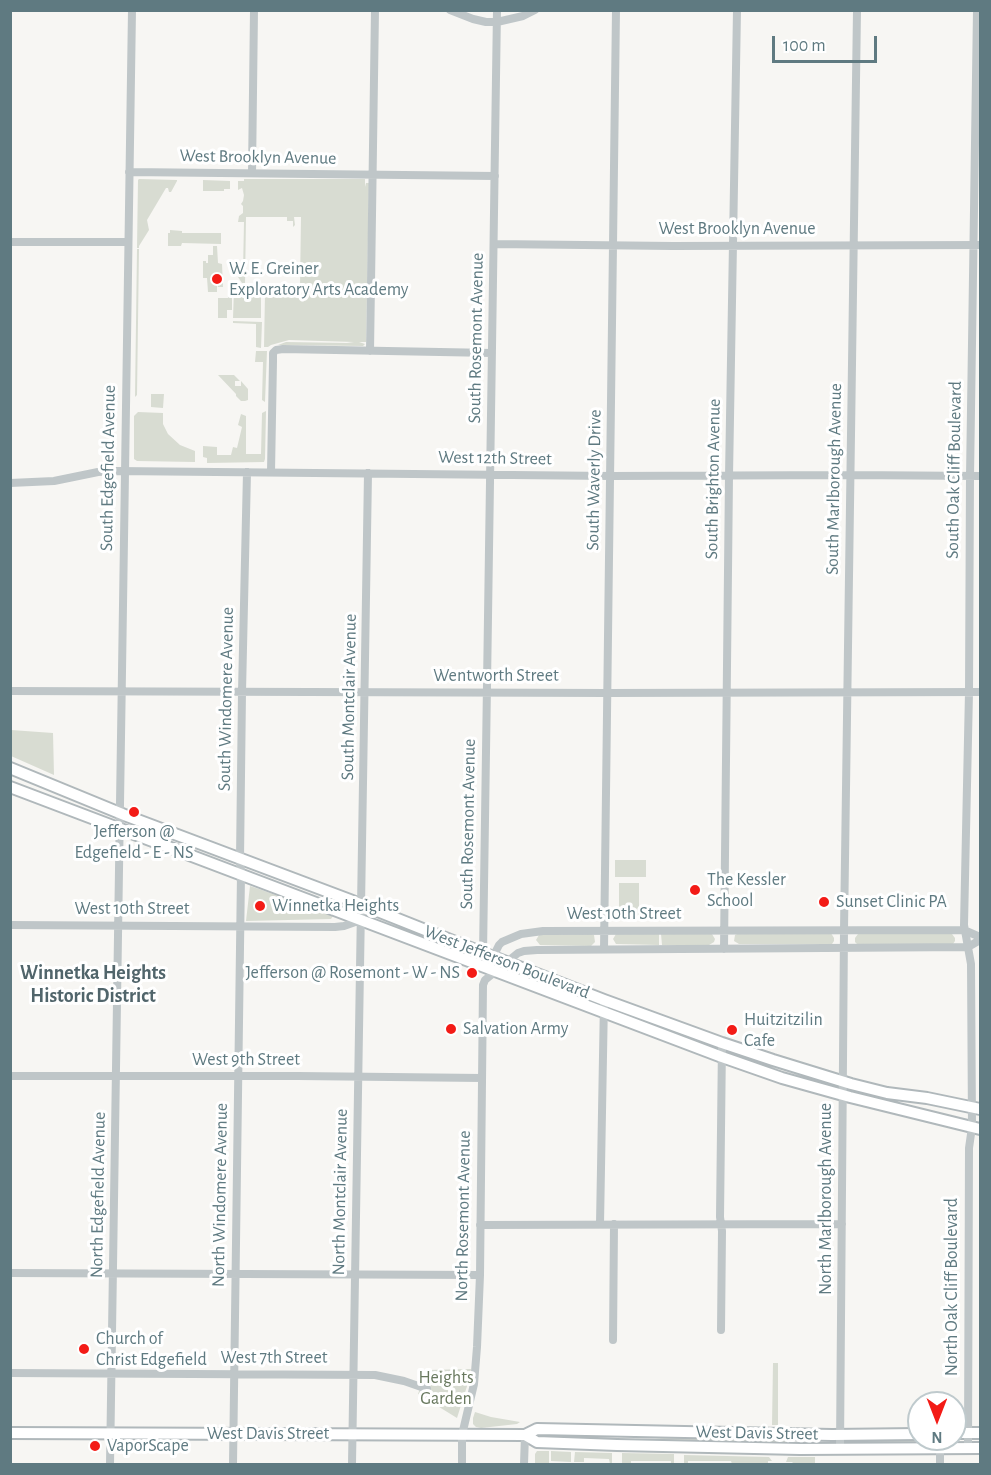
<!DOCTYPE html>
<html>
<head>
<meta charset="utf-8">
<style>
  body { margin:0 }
  #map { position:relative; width:991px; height:1475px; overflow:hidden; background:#f7f6f3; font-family:"Alegreya Sans",sans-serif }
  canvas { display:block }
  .frame { position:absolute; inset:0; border:12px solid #5f7a81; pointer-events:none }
  .north { position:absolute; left:907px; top:1391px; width:60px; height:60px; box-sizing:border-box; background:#fff; border:2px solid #bfcacd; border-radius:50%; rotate:180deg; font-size:16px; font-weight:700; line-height:24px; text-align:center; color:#5f7a81 }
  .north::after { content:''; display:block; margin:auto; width:21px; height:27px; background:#f31b16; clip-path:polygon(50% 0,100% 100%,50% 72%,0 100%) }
  .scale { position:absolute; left:772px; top:36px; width:105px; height:27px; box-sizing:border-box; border:3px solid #5f7a81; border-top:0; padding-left:8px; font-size:18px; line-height:21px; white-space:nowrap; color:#5f7a81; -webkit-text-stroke:4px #fff; paint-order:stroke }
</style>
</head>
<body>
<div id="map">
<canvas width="991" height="1475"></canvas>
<div class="frame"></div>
<div class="north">N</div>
<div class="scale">100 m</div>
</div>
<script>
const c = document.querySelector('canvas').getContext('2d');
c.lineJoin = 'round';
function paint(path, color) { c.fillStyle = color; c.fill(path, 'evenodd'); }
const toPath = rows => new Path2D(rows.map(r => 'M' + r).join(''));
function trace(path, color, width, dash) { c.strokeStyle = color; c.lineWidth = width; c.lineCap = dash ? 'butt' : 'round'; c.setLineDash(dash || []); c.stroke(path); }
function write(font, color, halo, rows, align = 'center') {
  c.font = font + ' "Alegreya Sans",sans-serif'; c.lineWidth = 6; c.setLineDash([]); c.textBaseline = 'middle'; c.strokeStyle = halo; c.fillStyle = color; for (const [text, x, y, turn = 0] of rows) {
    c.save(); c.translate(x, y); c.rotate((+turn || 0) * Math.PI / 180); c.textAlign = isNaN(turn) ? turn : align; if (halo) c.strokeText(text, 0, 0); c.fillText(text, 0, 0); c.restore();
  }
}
paint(toPath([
  [139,179,177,180,177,181,171,192,169,192,168,188,166,188,147,220,149,230,139,246,139,248,137,248,138,180],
  [244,179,365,179,365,187,366,183,369,183,366,342,359,342,365,344,363,346,278,345,286,342,347,343,354,342,289,340,271,345,268,347,264,347,265,294,292,293,300,286,301,217,294,217,295,225,293,227,293,221,287,221,287,217,246,217,245,284,242,283,238,277,237,273,243,272,244,222,238,222,239,216,243,213,243,206,241,204,243,201,244,195,242,188,238,190,238,181,244,181],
  [203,180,230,181,230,189,224,189,224,191,203,191],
  [170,230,182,231,182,233,221,233,221,244,182,243,181,246,168,246,168,233,170,233],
  [213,246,217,246,218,263,222,264,223,287,218,287,217,282,217,292,208,292,207,278,203,278,203,261,206,261,206,263,208,263,208,255,213,255],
  [137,249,139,249,137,395,135,397],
  [234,289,243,294,261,294,261,318,233,318],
  [228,291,232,291,232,310,227,310,227,318,218,318,218,298,228,298],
  [233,321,262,322,261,348,256,347,256,324,233,323],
  [256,351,267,351,265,402,262,400,263,362,255,362],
  [218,375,234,375,240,381,235,381,235,386,241,386,241,381,248,389,248,400,245,401,241,401,236,396,236,394],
  [151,394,164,394,163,408,151,407],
  [266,411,265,459,264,462,207,463,207,458,203,457,203,446,217,447,217,455,231,455,233,447,237,448,242,427,238,425,241,414,246,416,246,454,261,454,262,413],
  [138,412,163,413,163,424,168,434,180,445,195,451,195,462,137,461,134,459,134,416],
  [11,730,53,733,54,775,11,756],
  [615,860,646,860,646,877,615,877],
  [619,883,639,883,639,916,619,916],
  [250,886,259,889,333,916,331,919,246,921],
  [831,933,834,938,834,941,832,944,739,944,734,941,735,935,737,934],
  [591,934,594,935,595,942,591,946,540,945,536,940,539,935],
  [616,934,659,934,659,945,616,944,613,939],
  [661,934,712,934,715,939,714,942,709,945,662,945],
  [858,934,952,934,955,938,955,941,953,944,857,944,855,942,855,938],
  [773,1363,778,1363,778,1425,772,1425],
  [471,1369,468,1383,457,1418,418,1394,427,1370],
  [475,1412,491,1417,520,1422,517,1424,481,1428,476,1427,473,1424,473,1418],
  [671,1437,826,1440,826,1441,790,1441,774,1444,629,1440,655,1439],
  [927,1439,927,1443,855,1444,855,1440],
  [537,1451,549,1451,549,1464,535,1464,535,1454],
  [551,1451,571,1452,571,1462,551,1461],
  [575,1452,612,1453,612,1464,610,1464,609,1459,584,1458,584,1462,574,1462],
  [622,1453,674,1454,674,1464,671,1464,671,1461,631,1461,631,1464,622,1464],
  [684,1455,769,1457,772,1461,768,1461,768,1464,732,1464,731,1461,688,1461,688,1464,684,1464],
  [788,1457,815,1457,815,1464,794,1464,792,1462,786,1462]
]), '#d8dcd2');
const major = toPath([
  [10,768,127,816,350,900,483,953,604,1000,722,1043,773,1060,851,1084,887,1093,927,1098,980,1109],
  [10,787,722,1057,782,1078,850,1097,980,1129],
  [10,1433,525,1435,537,1429,832,1435,919,1434],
  [955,1433,980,1433],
  [525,1435,537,1442,617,1445,800,1449,980,1448]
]);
trace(major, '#b0b8bb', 14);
trace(toPath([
  [450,10,473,19,486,22,497,22,523,16,535,10],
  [129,172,495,176],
  [252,173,254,10],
  [10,242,127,242],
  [494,244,673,246,980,245],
  [370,351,375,10],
  [271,472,273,361,273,353,276,350,283,349,492,353],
  [10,483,54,481,98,472,117,471,611,476,850,475,980,476],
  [10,691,607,693,980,692],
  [10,925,335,927,344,926,361,920],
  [604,949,616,10],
  [724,949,729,476,737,10],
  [483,953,497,10],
  [493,957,499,945,502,942,521,934,543,931,964,930,980,937],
  [10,1076,298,1076,482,1078],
  [600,1224,604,1000],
  [480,1225,842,1224],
  [10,1273,480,1275],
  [721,1330,722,1231,720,1217,722,1043],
  [613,1340,614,1224],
  [10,1373,375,1375,404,1381,427,1389],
  [968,1448,969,1148,972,1127,971,964,964,925,969,692,970,476,977,10],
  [840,1449,844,930,857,10],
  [110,1464,132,10],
  [233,1464,241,874,240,859,242,692,247,472],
  [352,1464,368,473],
  [462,1464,462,1435,474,1384,477,1347,480,1275,483,985,485,980,518,953,524,951,537,950,968,947,980,940],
  [524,1464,525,1435],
  [940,1464,940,1439]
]), '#bfc6c8', 8);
trace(major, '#fff', 10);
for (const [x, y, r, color] of [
  [217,279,6,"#f31b16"],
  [134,812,6,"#f31b16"],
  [695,890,6,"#f31b16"],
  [824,902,6,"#f31b16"],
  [260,906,6,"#f31b16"],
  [472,973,6,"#f31b16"],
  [451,1029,6,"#f31b16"],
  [732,1030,6,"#f31b16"],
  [84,1349,6,"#f31b16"],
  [95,1446,6,"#f31b16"]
]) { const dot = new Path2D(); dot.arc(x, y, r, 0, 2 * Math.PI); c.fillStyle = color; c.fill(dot); trace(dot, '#fff', 2); }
write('18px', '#5f7a81', '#fff', [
  ["West Brooklyn Avenue",258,157,1],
  ["West Brooklyn Avenue",737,229],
  ["South Rosemont Avenue",476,338,-89],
  ["West 12th Street",495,458,1],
  ["South Edgefield Avenue",108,468,-89],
  ["South Oak Cliff Boulevard",954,470,-89],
  ["South Brighton Avenue",713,479,-89],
  ["South Marlborough Avenue",834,479,-89],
  ["South Waverly Drive",594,480,-89],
  ["Wentworth Street",496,676],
  ["South Montclair Avenue",349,697,-89],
  ["South Windomere Avenue",226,699,-89],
  ["South Rosemont Avenue",468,824,-89],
  ["West 10th Street",132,909],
  ["West 10th Street",624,914],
  ["West Jefferson Boulevard",507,962,21],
  ["West 9th Street",246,1060],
  ["North Montclair Avenue",340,1192,-89],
  ["North Edgefield Avenue",98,1195,-89],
  ["North Windomere Avenue",220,1195,-89],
  ["North Marlborough Avenue",826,1199,-90],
  ["North Rosemont Avenue",463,1216,-89],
  ["North Oak Cliff Boulevard",952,1287,-90],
  ["West 7th Street",274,1358],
  ["West Davis Street",757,1433,1],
  ["West Davis Street",268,1434]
]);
write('18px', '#5f7a81', '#fff', [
  ["W. E. Greiner",229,269],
  ["Exploratory Arts Academy",229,290],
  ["Jefferson @",134,832,"center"],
  ["Edgefield - E - NS",134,853,"center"],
  ["The Kessler",707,880],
  ["School",707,901],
  ["Sunset Clinic PA",836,902],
  ["Winnetka Heights",272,906],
  ["Jefferson @ Rosemont - W - NS",460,973,"right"],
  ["Huitzitzilin",744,1020],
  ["Cafe",744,1041],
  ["Salvation Army",463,1029],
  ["Church of",96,1339],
  ["Christ Edgefield",96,1360],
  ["VaporScape",107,1446]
], 'left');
write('18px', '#68785e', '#fff', [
  ["Heights",446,1378],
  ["Garden",446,1399]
]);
write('bold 20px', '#51656b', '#fff', [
  ["Winnetka Heights",93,973],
  ["Historic District",93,996]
]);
</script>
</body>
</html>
